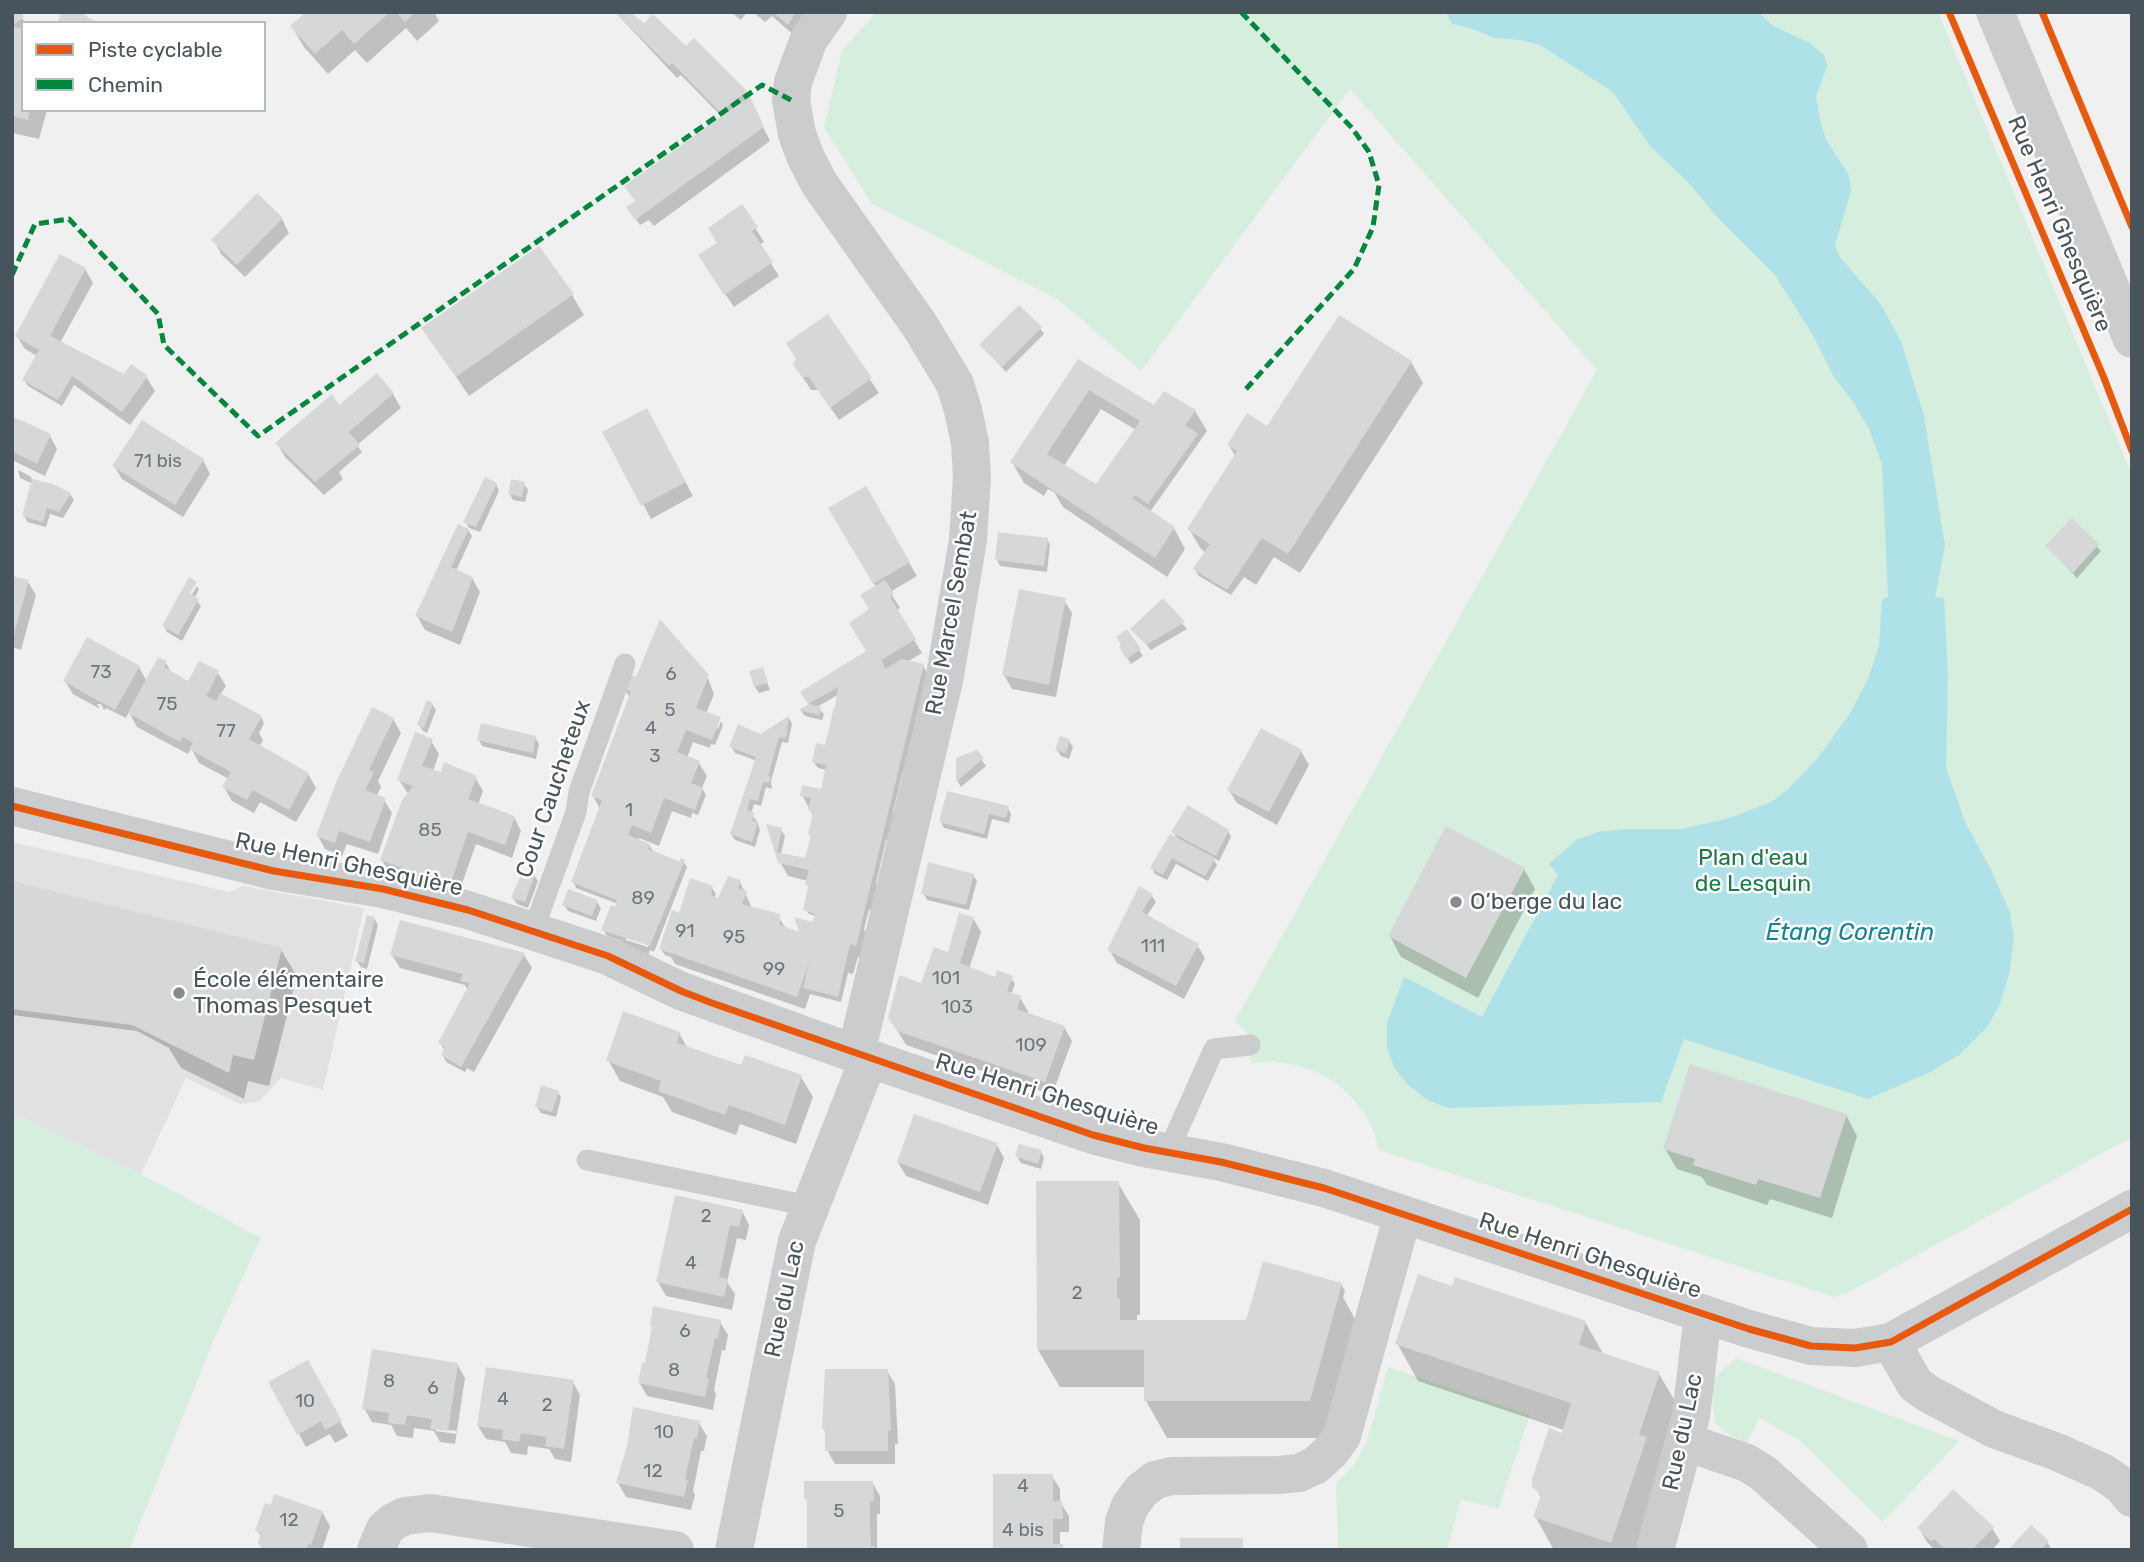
<!DOCTYPE html>
<html>
<head>
<meta charset="utf-8">
<style>
  body { margin:0 }
  #map { position:relative; width:2144px; height:1562px; overflow:hidden; background:#f0f0f0; font-family:Rubik,sans-serif }
  canvas { display:block }
  .frame { position:absolute; inset:0; border:14px solid #48545b; pointer-events:none }
  .legend { position:absolute; left:21px; top:21px; width:245px; height:91px; box-sizing:border-box; background:#fff; border:2px solid #b6bbbd; margin:0; padding:9px 12px; list-style:none; font-size:21px; color:#48545b }
  .legend li { display:flex; align-items:center; gap:14px; height:35px }
  .legend b { width:35px; border:2px solid #b6bbbd }
</style>
</head>
<body>
<div id="map">
<canvas width="2144" height="1562"></canvas>
<div class="frame"></div>
<ul class="legend">
<li><b style="height:9px;background:#e8590c"></b>Piste cyclable</li>
<li><b style="height:9px;background:#00873e"></b>Chemin</li>
</ul>
</div>
<script>
const c = document.querySelector('canvas').getContext('2d');
c.lineJoin = 'round';
function paint(path, color) { c.fillStyle = color; c.fill(path, 'evenodd'); }
const toPath = rows => new Path2D(rows.map(r => 'M' + r).join(''));
function trace(path, color, width, dash) { c.strokeStyle = color; c.lineWidth = width; c.lineCap = dash ? 'butt' : 'round'; c.setLineDash(dash || []); c.stroke(path); }
function write(font, color, halo, rows, align = 'center') {
  c.font = font + ' Rubik,sans-serif'; c.lineWidth = 5; c.setLineDash([]); c.textBaseline = 'middle'; c.strokeStyle = halo; c.fillStyle = color; for (const [text, x, y, turn = 0] of rows) {
    c.save(); c.translate(x, y); c.rotate((+turn || 0) * Math.PI / 180); c.textAlign = isNaN(turn) ? turn : align; if (halo) c.strokeText(text, 0, 0); c.fillText(text, 0, 0); c.restore();
  }
}
paint(toPath([
  [12,842,229,892,243,886,364,908,323,1090,281,1078,258,1102,240,1104,186,1078,141,1174,12,1113]
]), '#e2e1e1');
paint(toPath([
  [877,12,1938,12,2132,475,2132,1137,1846,1294,1834,1297,1379,1150,1373,1129,1363,1111,1349,1095,1333,1081,1315,1071,1295,1065,1274,1061,1252,1063,1247,1032,1235,1021,1597,370,1350,89,1141,371,1059,300,872,204,824,127,842,50],
  [12,1113,141,1174,261,1238,214,1339,129,1550,12,1550],
  [1736,1358,1959,1441,1883,1522,1798,1439,1759,1418,1746,1446,1715,1424,1710,1381],
  [1388,1367,1530,1415,1498,1509,1461,1499,1447,1550,1338,1550,1336,1483,1354,1465,1367,1441]
]), '#d6eedd');
paint(toPath([
  [1446,12,1758,12,1773,26,1808,42,1824,55,1827,66,1816,96,1820,120,1826,140,1849,175,1851,191,1835,245,1840,257,1881,305,1901,341,1924,416,1945,546,1935,597,1944,598,1948,676,1946,767,1965,822,1990,868,2010,913,2014,939,2009,974,2000,1004,1987,1027,1959,1055,1928,1073,1868,1099,1684,1039,1661,1102,1449,1108,1429,1101,1408,1085,1394,1067,1387,1048,1387,1023,1404,977,1482,1017,1558,875,1549,864,1576,840,1598,832,1624,829,1682,829,1730,818,1771,802,1787,790,1818,758,1851,712,1868,679,1879,646,1882,599,1888,597,1882,464,1869,429,1852,400,1834,377,1814,337,1775,275,1718,218,1690,184,1650,146,1613,92,1540,45,1521,40,1495,38,1470,28,1452,24]
]), '#aee1e8');
paint(toPath([
  [12,12,22,18,25,23,23,23,23,110,47,110,39,139,12,133],
  [301,12,434,12,439,21,417,41,406,28,367,63,355,50,328,74,304,47,292,27,304,17],
  [615,12,628,12,644,25,686,49,694,40,746,92,770,141,654,226,649,220,640,225,628,208,723,118,681,75,677,78],
  [731,12,747,12,741,20],
  [753,12,814,12,796,37,772,16,765,22],
  [742,207,764,242,759,245,779,276,734,307,708,269,719,244],
  [282,219,289,233,245,277,221,254,214,240],
  [85,269,93,283,60,343,124,377,131,367,147,378,155,391,130,425,74,385,62,406,28,386,24,380,37,356,25,349,17,336],
  [572,295,584,315,469,396,423,328],
  [827,316,879,393,839,420,818,390,811,390,795,365],
  [1040,328,1044,334,1006,372,981,345],
  [1078,361,1154,407,1195,411,1207,431,1150,512,1174,528,1185,549,1167,577,1063,507,1054,492,1048,489,1044,496,1024,483,1012,462],
  [1101,409,1136,430,1096,487,1064,466],
  [1411,362,1423,383,1300,573,1274,557,1256,585,1244,577,1231,595,1199,576,1195,570,1206,553,1201,549,1189,529,1235,456,1229,445],
  [377,376,393,394,401,408,357,445,362,452,339,472,343,479,324,495,285,457,277,443,339,408],
  [12,417,50,436,57,449,45,476,12,460],
  [654,424,693,496,651,519,604,433],
  [203,460,210,474,183,517,122,479,114,466],
  [18,470,30,476,33,481,70,494,74,500,63,518,50,514,46,527,27,522,24,515,33,484,20,478],
  [496,484,499,491,480,532,469,528,465,521],
  [524,484,528,490,525,502,513,500,509,493],
  [865,489,917,576,890,592,900,608,896,611,922,653,907,662,923,666,931,679,908,772,903,771,893,812,897,820,892,842,886,840,876,883,880,890,875,911,869,910,864,929,868,937,864,958,858,957,853,974,848,973,841,1002,810,994,805,1009,675,964,671,957,665,955,661,949,680,915,712,888,716,894,714,899,719,900,740,882,752,908,778,916,786,929,802,935,813,924,816,916,809,914,805,908,810,888,808,881,788,876,780,862,769,827,781,830,785,836,781,854,809,861,812,838,809,834,814,817,802,795,824,792,827,770,818,768,814,762,827,747,839,694,817,707,824,714,822,720,805,716,801,711,810,705,802,693,868,652,870,611,876,587,831,509],
  [2072,520,2101,551,2077,578,2047,546],
  [468,530,472,536,456,571,472,578,480,592,460,645,425,630,417,616],
  [1047,539,1050,545,1047,572,1000,566,997,560],
  [12,577,28,582,36,595,21,650,12,647],
  [189,580,196,584,193,584,184,600,187,602,197,586,199,590,194,598,201,606,182,641,167,632,164,626],
  [1064,600,1072,613,1056,697,1012,689,1004,675],
  [1162,601,1187,629,1151,650,1133,629],
  [1127,632,1143,656,1131,664,1121,647],
  [166,663,172,674,189,683,218,673,226,686,220,695,261,717,264,723,259,733,263,740,259,747,308,774,316,788,296,822,260,802,254,813,232,801,224,787,229,779,199,763,191,748,188,754,137,727,129,712,126,718,106,708,104,710,101,704,97,704,100,709,73,694,65,681,139,667,147,682],
  [762,669,770,690,759,693,755,687],
  [707,676,714,694,706,714,718,729,721,721,723,725,715,745,711,744,710,748,693,742,687,758,699,763,707,776,702,788,706,795,698,815,692,813,691,818,672,811,659,846,639,838,638,841,649,845,653,851,680,863,683,861,687,867,654,952,650,950,648,956,625,948,620,940,607,936,603,929,618,904,576,888,573,881,600,809,593,796,630,698,624,688,637,679],
  [626,936,649,944,648,947,626,940],
  [432,704,436,710,427,733,423,731,419,725],
  [789,718,792,724,788,743,782,742,771,781,772,789,766,787,761,806,754,804,751,814,757,821,760,830,755,847,735,840,731,834,757,761,735,753,731,746,760,736],
  [393,719,401,733,378,781,381,787,376,797,384,800,392,813,378,854,347,844,342,856,325,849,318,836],
  [535,737,539,744,536,759,482,746,479,740],
  [431,741,439,754,433,771,475,777,483,791,478,805,514,817,521,831,512,858,476,844,457,898,390,874,382,860,409,795,399,780],
  [1069,741,1073,747,1069,759,1061,756,1057,750],
  [1301,751,1309,765,1277,825,1237,803,1229,790],
  [976,752,986,766,961,787,958,782,958,759],
  [1008,808,1011,814,1009,823,992,819,987,839,944,828,941,822],
  [1228,831,1231,837,1219,861,1212,857,1217,865,1208,881,1176,864,1167,880,1155,874,1152,868,1178,840,1173,832],
  [1524,869,1535,889,1478,998,1401,957,1390,936],
  [534,875,538,881,528,908,517,904,513,898],
  [973,875,977,881,969,910,927,900,923,893],
  [12,883,281,950,297,976,269,1086,248,1081,244,1099,181,1068,169,1048,137,1031,12,1015],
  [1152,896,1156,902,1146,917,1197,945,1205,958,1184,999,1117,963,1109,949],
  [597,902,601,908,596,921,568,911,564,905],
  [374,918,378,925,367,969,361,967,357,961],
  [973,918,981,932,969,969,996,979,1011,978,1015,984,1011,995,1020,998,1028,1011,1027,1015,1064,1027,1072,1041,1052,1095,906,1045,890,1018,925,986],
  [392,955,524,955,532,968,474,1072,467,1068,465,1072,446,1062,443,1055,445,1051,440,1043,468,991,465,985,400,968],
  [679,1033,688,1049,742,1068,801,1077,813,1097,796,1144,740,1124,736,1135,672,1112,663,1097,620,1081,608,1060],
  [558,1092,561,1098,556,1117,541,1113,537,1107],
  [1846,1115,1857,1136,1832,1218,1770,1199,1767,1205,1707,1185,1702,1177,1677,1169,1665,1149],
  [997,1145,1004,1158,988,1205,906,1176,898,1162],
  [1041,1152,1044,1158,1041,1169,1021,1163,1017,1156],
  [1118,1183,1140,1220,1140,1315,1137,1315,1137,1321,1248,1321,1341,1284,1345,1291,1343,1297,1356,1321,1331,1438,1167,1438,1146,1401,1146,1387,1060,1387,1038,1350],
  [742,1211,749,1225,746,1240,737,1238,727,1282,735,1294,732,1310,666,1296,658,1282],
  [1453,1288,1585,1322,1604,1355,1659,1374,1681,1411,1642,1550,1554,1550,1535,1516,1541,1498,1537,1490,1564,1430,1418,1381,1397,1343],
  [720,1322,728,1335,725,1351,722,1350,714,1390,716,1394,713,1410,647,1396,639,1382],
  [307,1362,348,1436,335,1443,330,1434,306,1447,271,1383],
  [457,1364,465,1378,455,1444,440,1442,434,1431,414,1428,413,1438,397,1436,391,1425,372,1422,364,1408],
  [436,1428,457,1431,457,1434,436,1431],
  [887,1371,895,1384,898,1444,895,1444,895,1464,835,1464,827,1450,827,1434,824,1429],
  [573,1382,580,1395,571,1462,555,1459,549,1449,528,1446,527,1455,511,1453,505,1442,486,1439,478,1426],
  [699,1423,707,1436,704,1451,701,1451,693,1491,695,1495,691,1510,626,1497,618,1483],
  [1052,1476,1060,1489,1060,1502,1069,1516,1069,1532,1060,1532,1060,1546,1064,1550,995,1550],
  [872,1482,880,1496,880,1514,877,1514,877,1550,809,1550,809,1503,806,1498],
  [322,1512,330,1526,322,1550,261,1550,261,1537,257,1530],
  [1919,1528,1992,1528,2000,1541,1992,1550,1935,1550,1927,1542],
  [2047,1542,2052,1550,2010,1550]
]), '#0003');
paint(toPath([
  [12,12,20,12,24,17,12,26,23,29,23,110,30,110,28,120,12,116],
  [61,12,80,12,97,23,58,23],
  [302,12,390,12,354,44,342,30,315,54,290,26,304,14],
  [396,12,415,12,405,22],
  [615,12,630,12,644,23,653,14,686,46,694,38,747,91,720,112,672,63,669,66],
  [773,12,796,12,788,25],
  [750,96,764,127,635,220,626,207,635,201,624,186],
  [257,193,283,218,237,265,211,240],
  [742,204,758,227,752,231,773,262,724,295,698,255,717,243,708,228],
  [539,246,574,294,456,377,421,328],
  [60,254,86,268,50,336,124,374,131,364,148,376,122,412,72,376,58,400,22,380,39,350,15,336],
  [1019,305,1042,327,1002,367,979,345],
  [828,314,872,378,830,408,809,377,802,377,793,365,796,359,786,343],
  [1339,315,1412,361,1288,554,1262,538,1227,590,1193,569,1210,544,1187,529,1237,451,1227,445,1247,413,1267,426],
  [1078,359,1154,405,1164,391,1196,410,1185,425,1198,434,1148,504,1135,495,1132,498,1175,527,1155,558,1010,462],
  [1089,390,1140,421,1096,484,1047,454],
  [377,373,394,393,349,432,360,445,315,482,275,443,332,394,339,405],
  [647,408,686,482,641,506,602,432],
  [12,416,51,434,37,464,12,451],
  [142,420,204,459,175,505,112,466],
  [485,477,497,483,476,527,463,522],
  [32,479,53,484,71,493,59,512,47,508,43,522,22,516],
  [511,479,525,482,522,497,508,494],
  [866,486,910,562,873,584,828,508],
  [2072,518,2099,544,2073,573,2045,546],
  [458,524,469,529,451,567,473,577,452,632,415,616],
  [998,532,1048,538,1044,566,995,560],
  [12,576,29,580,13,638,12,638],
  [189,577,197,582,190,593,199,599,178,635,162,626],
  [885,580,894,594,890,597,916,639,881,660,886,669,901,659,924,664,856,946,850,944,838,997,803,988,810,960,797,997,659,949,672,910,679,913,690,878,713,886,711,895,718,898,728,876,741,880,738,888,747,891,742,904,780,914,780,925,799,932,794,917,812,922,815,914,803,910,808,886,805,884,809,870,778,863,766,824,782,828,777,852,805,858,811,835,808,834,813,812,808,810,811,798,800,796,802,785,821,789,826,765,812,762,816,743,825,745,834,707,835,707,838,687,808,704,800,692,866,651,849,623,869,609,860,595],
  [1019,589,1066,598,1049,685,1002,675],
  [1163,598,1185,622,1146,645,1130,629],
  [660,619,709,675,696,708,721,717,712,740,686,730,677,752,700,761,691,783,703,788,695,810,664,798,651,833,632,825,628,835,650,844,648,849,679,861,681,858,685,860,650,946,601,930,611,905,615,907,617,900,571,882,602,800,591,796,631,691,622,688,628,674,636,677],
  [1127,629,1141,649,1126,659,1119,647,1121,644,1116,637],
  [87,637,140,666,115,710,63,681],
  [158,657,167,661,164,667,188,681,199,661,219,671,206,696,216,701,220,693,262,716,249,739,309,773,289,810,253,790,247,800,222,787,231,772,189,749,193,743,183,737,180,742,128,713],
  [763,667,768,683,754,687,749,671],
  [427,700,433,703,424,728,417,725],
  [809,704,821,707,819,715,799,710],
  [372,707,394,718,369,770,374,772,365,790,386,798,370,842,339,831,335,843,316,836,337,780],
  [789,716,786,738,779,737,768,776,771,777,769,783,763,782,758,801,750,799,747,810,755,813,752,821,758,822,752,842,730,834,756,757,729,747,738,724,760,734],
  [481,723,536,736,533,753,477,740],
  [1261,728,1302,750,1269,812,1227,790],
  [415,732,433,739,422,766,441,772,444,762,477,776,468,799,515,816,505,845,468,832,450,885,380,860,402,800,413,786,397,780],
  [1060,736,1070,739,1066,753,1055,750],
  [977,750,984,758,956,782,956,758],
  [947,791,1009,806,1006,818,989,814,984,834,939,822],
  [1188,805,1229,830,1216,856,1171,832],
  [1446,826,1525,868,1466,978,1388,936],
  [1170,834,1215,858,1205,876,1172,858,1163,875,1150,868],
  [928,862,974,874,966,905,921,894],
  [523,870,535,874,525,902,511,898],
  [12,881,282,948,254,1060,233,1055,229,1073,132,1025,12,1009],
  [1139,886,1153,894,1142,912,1199,944,1176,986,1107,950],
  [568,889,598,900,592,916,562,905],
  [959,913,974,917,960,963,995,977,997,970,1013,976,1007,991,1021,996,1017,1009,1065,1026,1045,1082,897,1031,888,1018,899,975,921,983,934,947,948,952],
  [367,915,375,917,364,963,355,961],
  [400,920,525,953,461,1067,441,1055,445,1047,438,1043,470,983,460,981,463,974,390,955],
  [623,1011,680,1032,677,1043,689,1047,741,1065,745,1055,802,1075,785,1125,729,1105,725,1115,658,1091,661,1081,606,1061],
  [1690,1064,1847,1114,1820,1198,1758,1179,1756,1185,1693,1165,1695,1159,1663,1149],
  [541,1085,559,1091,552,1112,535,1107],
  [914,1114,998,1143,980,1192,897,1162],
  [1019,1144,1042,1150,1038,1164,1015,1156],
  [1036,1181,1119,1181,1120,1278,1117,1278,1117,1298,1120,1298,1120,1320,1246,1320,1263,1261,1342,1283,1310,1401,1144,1401,1144,1350,1037,1350],
  [675,1195,743,1210,739,1227,730,1225,719,1277,728,1279,724,1297,656,1282],
  [1418,1274,1452,1286,1455,1277,1586,1321,1579,1345,1660,1372,1639,1435,1647,1437,1611,1543,1533,1517,1541,1495,1532,1487,1532,1479,1549,1428,1562,1433,1571,1403,1395,1344],
  [653,1306,721,1320,718,1338,715,1338,706,1378,709,1379,705,1397,638,1383,642,1363,645,1363,652,1327,650,1326],
  [372,1349,458,1363,448,1431,430,1429,432,1419,407,1415,405,1425,388,1423,389,1413,362,1409],
  [308,1360,342,1421,325,1430,321,1421,297,1435,268,1382],
  [486,1367,574,1380,564,1449,545,1446,547,1437,521,1433,519,1442,502,1439,503,1430,477,1426],
  [825,1369,888,1369,891,1431,888,1431,888,1451,825,1451,825,1429,822,1429],
  [633,1407,700,1421,697,1439,694,1438,685,1479,688,1480,684,1497,616,1483,627,1446],
  [993,1474,1053,1474,1053,1501,1062,1501,1063,1519,1053,1519,1053,1544,1063,1544,1063,1550,993,1550],
  [804,1481,873,1481,874,1501,870,1501,870,1523,871,1546,874,1546,874,1550,807,1550,807,1499,804,1499],
  [1953,1489,1994,1527,1972,1550,1946,1550,1934,1539,1931,1541,1917,1528],
  [274,1494,323,1511,311,1545,308,1544,306,1550,258,1550,261,1548,258,1543,261,1533,255,1531,265,1503,271,1505],
  [2031,1525,2049,1541,2043,1547,2045,1550,2008,1550],
  [1180,1538,1243,1538,1243,1550,1180,1550]
]), '#d6d8d8');
trace(toPath([
  [533,931,576,812,579,792,625,664],
  [1168,1152,1214,1049,1250,1045],
  [587,1160,809,1206]
]), '#caccce', 21);
trace(toPath([
  [1995,12,2132,339],
  [856,1054,1093,1135,1144,1148,1221,1162,1324,1188,1749,1329,1811,1346,1855,1348,1891,1342,2132,1209],
  [1891,1342,1915,1384,1927,1393,1994,1429,2057,1452,2102,1472,2121,1485,2132,1498],
  [1686,1442,1747,1463,1763,1473,1849,1550],
  [376,1550,385,1529,393,1522,405,1516,430,1513,675,1550],
  [734,1550,797,1241,869,1058],
  [1121,1550,1124,1522,1130,1506,1141,1491,1155,1480,1172,1476,1278,1475,1299,1473,1316,1465,1331,1451,1342,1436,1403,1214],
  [1655,1550,1691,1416,1703,1314]
]), '#caccce', 38);
trace(toPath([
  [12,806,274,871,383,889,468,910,608,956,681,991,856,1054,944,681,968,540,972,477,970,443,963,410,955,384,920,326,819,183,806,158,797,134,791,100,793,82,809,39,828,12]
]), '#caccce', 38);
trace(toPath([
  [1241,12,1352,128,1369,152,1379,185,1373,227,1354,269,1246,389],
  [12,275,35,224,69,219,158,314,164,345,258,436,762,85,791,100]
]), '#00873e', 5, [10, 5]);
trace(toPath([
  [1949,12,2104,378,2132,451],
  [2042,12,2132,227],
  [12,806,274,871,383,889,468,910,608,956,681,991,712,1003,1093,1135,1144,1148,1221,1162,1324,1188,1749,1329,1811,1346,1855,1348,1891,1342,2132,1209]
]), '#e8590c', 7);
for (const [x, y, r, color] of [
  [1456,902,7,"#838b8f"],
  [179,993,7,"#838b8f"]
]) { const dot = new Path2D(); dot.arc(x, y, r, 0, 2 * Math.PI); c.fillStyle = color; c.fill(dot); trace(dot, '#fff', 2.5); }
write('19px', '#6d767c', null, [
  ["71 bis",158,462],
  ["73",101,673],
  ["6",671,675],
  ["75",167,705],
  ["5",670,711],
  ["4",651,729],
  ["77",226,732],
  ["3",655,757],
  ["1",629,811],
  ["85",430,831],
  ["89",643,899],
  ["91",685,932],
  ["95",734,938],
  ["111",1153,947],
  ["99",774,970],
  ["101",946,979],
  ["103",957,1008],
  ["109",1031,1046],
  ["2",706,1217],
  ["4",691,1264],
  ["2",1077,1294],
  ["6",685,1332],
  ["8",674,1371],
  ["8",389,1382],
  ["6",433,1389],
  ["4",503,1400],
  ["10",305,1402],
  ["2",547,1406],
  ["10",664,1433],
  ["12",653,1472],
  ["4",1023,1487],
  ["5",839,1512],
  ["12",289,1521],
  ["4 bis",1023,1531]
]);
write('23px', '#48545b', '#fff', [
  ["Rue Henri Ghesquière",2059,224,67],
  ["Rue Marcel Sembat",952,613,-80],
  ["Cour Caucheteux",554,789,-71],
  ["Rue Henri Ghesquière",349,865,12],
  ["Rue Henri Ghesquière",1047,1095,17],
  ["Rue Henri Ghesquière",1590,1256,18],
  ["Rue du Lac",785,1299,-78],
  ["Rue du Lac",1683,1432,-78]
]);
write('23px', '#1e7744', '#fff', [
  ["Plan d'eau",1753,858],
  ["de Lesquin",1753,884]
]);
write('23px', '#48545b', '#fff', [
  ["O’berge du lac",1470,902],
  ["École élémentaire",193,980],
  ["Thomas Pesquet",193,1006]
], 'left');
write('italic 24px', '#168191', '#fff', [
  ["Étang Corentin",1850,933]
]);
</script>
</body>
</html>
